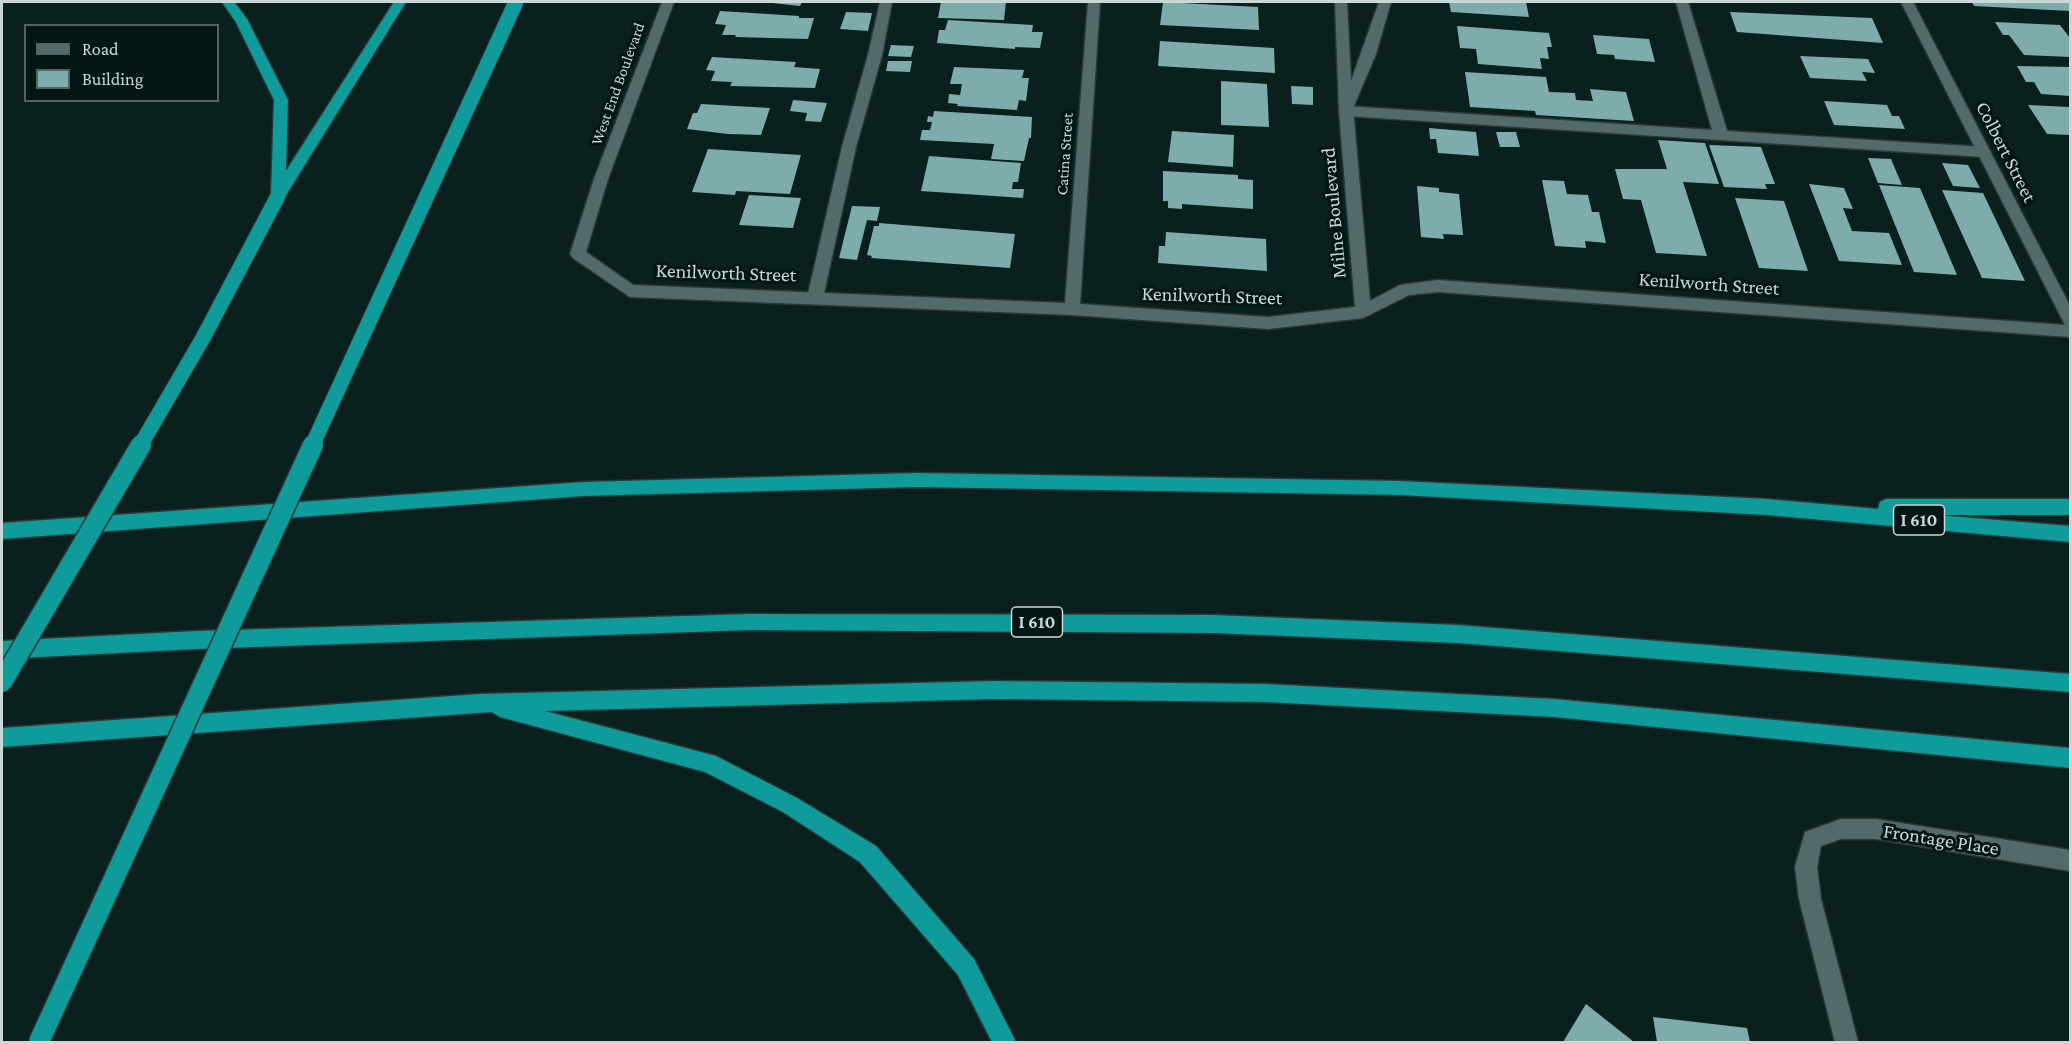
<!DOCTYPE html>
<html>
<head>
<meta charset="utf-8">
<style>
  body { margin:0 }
  #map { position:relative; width:2072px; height:1044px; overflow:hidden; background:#09201f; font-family:"Crimson Pro",serif }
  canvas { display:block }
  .frame { position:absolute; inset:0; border:3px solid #c9d7d6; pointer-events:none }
  .legend { position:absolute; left:24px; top:24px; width:195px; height:78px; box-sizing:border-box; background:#021616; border:2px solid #526363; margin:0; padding:8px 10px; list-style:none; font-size:18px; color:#c9d7d6 }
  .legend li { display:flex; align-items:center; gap:12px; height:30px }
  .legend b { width:30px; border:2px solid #526363 }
</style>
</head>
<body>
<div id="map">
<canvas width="2072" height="1044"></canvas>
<div class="frame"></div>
<ul class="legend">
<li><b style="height:8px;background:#526b6a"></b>Road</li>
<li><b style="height:16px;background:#7dacaa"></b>Building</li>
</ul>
</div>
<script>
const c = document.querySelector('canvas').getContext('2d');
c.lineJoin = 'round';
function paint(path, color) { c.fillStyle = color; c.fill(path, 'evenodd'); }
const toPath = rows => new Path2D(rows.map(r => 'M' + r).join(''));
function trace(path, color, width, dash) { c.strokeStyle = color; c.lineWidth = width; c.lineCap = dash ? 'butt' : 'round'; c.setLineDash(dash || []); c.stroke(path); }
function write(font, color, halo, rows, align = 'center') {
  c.font = font + ' "Crimson Pro",serif'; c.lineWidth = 6; c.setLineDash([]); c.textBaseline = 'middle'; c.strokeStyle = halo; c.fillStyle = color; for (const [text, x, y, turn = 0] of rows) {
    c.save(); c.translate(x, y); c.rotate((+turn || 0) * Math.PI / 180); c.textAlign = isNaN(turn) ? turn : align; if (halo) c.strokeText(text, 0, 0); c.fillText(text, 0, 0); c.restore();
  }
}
paint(toPath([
  [763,2,802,2,800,6],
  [941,2,1006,2,1004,20,938,18],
  [1163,2,1258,7,1259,30,1160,25],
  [1449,2,1526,2,1529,17,1451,12],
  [1972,2,2070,2,2070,11,1974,6],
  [720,11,799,16,799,18,814,18,808,39,735,37,736,35,722,35,726,25,715,24],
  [846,12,872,13,868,31,840,29],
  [1730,12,1872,18,1883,43,1737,32],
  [948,20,1033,25,1032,32,1043,32,1040,48,1015,47,1015,49,937,43,939,30,945,30],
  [1995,22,2060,25,2070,38,2070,57,2024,55,2009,35,2003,35],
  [1457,26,1549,33,1552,47,1547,47,1549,59,1540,58,1542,69,1478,64,1476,49,1460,48],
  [1593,35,1649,39,1655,62,1615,59,1614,55,1597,54],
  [1160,41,1274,48,1275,73,1158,66],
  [891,45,914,46,911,57,888,56],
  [1800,56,1868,59,1875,73,1862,72,1867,81,1810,78],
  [712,57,796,62,794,67,820,69,815,88,730,86,732,82,711,81,715,71,706,70],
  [888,61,912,61,910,72,886,71],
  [2017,66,2070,67,2070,96,2041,94,2034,82,2026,82],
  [954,67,1024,70,1022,78,1029,78,1026,101,1019,100,1017,110,957,106,958,104,948,103,949,94,960,95,962,84,950,84],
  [1465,72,1546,77,1549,92,1575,93,1576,100,1593,101,1590,89,1626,92,1634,121,1536,115,1535,111,1470,107],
  [1221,81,1267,84,1269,127,1221,125],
  [1291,86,1313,87,1313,105,1292,104],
  [793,100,827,103,821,122,805,121,807,113,790,111],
  [1824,101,1887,105,1892,116,1899,116,1905,129,1834,125],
  [701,104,770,108,761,135,728,134,687,129,693,113,697,113],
  [2028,105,2070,107,2070,135,2047,134],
  [934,111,1032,117,1031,138,1029,138,1024,161,991,159,994,144,920,140,922,130,930,130,932,122,927,122,928,116,933,117],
  [1429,128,1476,132,1479,156,1438,153,1436,139,1430,139],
  [1172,131,1234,135,1233,167,1168,162],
  [1496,132,1516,132,1520,147,1500,147],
  [1658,140,1705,143,1719,184,1683,182,1707,256,1656,253,1641,200,1623,199,1615,169,1667,169],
  [1709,145,1761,147,1775,184,1765,184,1767,189,1724,187],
  [708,149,801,155,790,194,736,191,735,195,692,192],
  [929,156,1021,163,1018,182,1013,182,1012,189,1024,189,1023,198,921,191],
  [1868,158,1891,159,1902,185,1878,183],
  [1942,163,1968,165,1980,188,1953,186],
  [1163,171,1238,175,1238,179,1253,180,1253,209,1182,204,1182,209,1168,208,1168,201,1163,201],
  [1542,180,1564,181,1567,194,1588,195,1592,212,1599,212,1606,243,1585,241,1586,248,1555,246],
  [1809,184,1844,188,1853,209,1843,208,1852,231,1889,233,1902,265,1839,261],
  [1879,185,1920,188,1957,275,1914,272],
  [1417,186,1439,188,1439,192,1459,194,1463,235,1443,234,1444,239,1421,237],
  [1942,190,1983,193,2025,281,1982,278],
  [749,195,801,198,793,228,739,225],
  [1735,198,1784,201,1808,271,1759,268],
  [852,206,880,207,877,221,867,220,857,260,839,258],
  [879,223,1015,234,1010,268,871,258,872,256,867,255,874,226,879,226],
  [1166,232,1266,239,1267,271,1158,263,1159,246,1165,246],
  [1586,1004,1634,1042,1563,1042],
  [1653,1017,1747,1028,1750,1042,1657,1042]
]), '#7dacaa');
const lane = toPath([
  [880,2,892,2,882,55,856,147,823,298,821,302,815,304,809,302,807,298,842,147,868,55,880,2],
  [1676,2,1688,2,1727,131,1984,147,1991,152,1984,157,1346,116,1339,111,1346,106,1712,130,1676,2]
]);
const street = toPath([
  [662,2,674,2,608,179,586,252,633,285,1065,303,1088,2,1100,2,1080,304,1268,317,1355,307,1339,111,1335,2,1347,2,1351,81,1379,2,1391,2,1376,54,1353,108,1370,301,1400,285,1438,280,2065,325,1901,2,1913,2,2070,306,2070,337,1438,292,1409,295,1363,318,1268,329,1072,315,630,297,573,258,570,254,594,179,662,2],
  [1841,819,1876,819,2070,850,2070,871,1876,839,1841,839,1821,846,1817,867,1821,899,1858,1042,1835,1042,1799,899,1795,867,1805,832,1841,819]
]);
const highway = toPath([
  [222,2,234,2,247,19,288,100,286,171,394,2,406,2,283,200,278,201,271,196,274,100,236,22,222,2],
  [917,473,1400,481,1767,499,1878,509,1880,502,1886,499,2070,499,2070,515,1937,515,2070,526,2070,542,1767,515,1400,495,917,487,584,496,2,539,2,523,584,482,917,473],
  [750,614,1213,615,1458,625,2070,674,2070,692,1458,643,1213,633,750,630,197,649,2,659,2,641,197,631,750,614],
  [995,681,1265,684,1554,699,2070,748,2070,768,1554,717,1265,702,995,699,545,711,716,756,797,798,876,846,974,959,1016,1042,992,1042,958,975,860,862,783,812,705,772,500,717,492,712,2,747,2,728,480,694,995,681]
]);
trace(lane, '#2c3636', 3);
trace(street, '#2c3636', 3);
trace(highway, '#2c3636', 3);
paint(lane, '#526b6a');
paint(street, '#526b6a');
paint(highway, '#0e9b99');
const highwayBridgeFar1 = toPath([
  [140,446,203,338,278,196],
  [312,446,516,2]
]);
const highwayBridge = toPath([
  [2,682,141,445],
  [39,1042,313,445]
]);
trace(highwayBridgeFar1, '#2c3636', 17, []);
trace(highwayBridge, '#2c3636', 23, []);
trace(highwayBridgeFar1, '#0e9b99', 15);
trace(highwayBridge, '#0e9b99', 20);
write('16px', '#c9d7d6', '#021616', [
  ["West End Boulevard",618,84,-70],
  ["Catina Street",1065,154,-86]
]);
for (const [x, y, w] of [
  [1919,520,51],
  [1037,622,51]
]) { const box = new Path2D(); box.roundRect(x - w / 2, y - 15, w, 30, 4.5); c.fillStyle = '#021616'; c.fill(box); trace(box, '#c9d7d6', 1.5); }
write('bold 18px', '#c9d7d6', null, [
  ["I 610",1919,520],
  ["I 610",1037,622]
]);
write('20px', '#c9d7d6', '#021616', [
  ["Colbert Street",2006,152,63],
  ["Milne Boulevard",1334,213,-95],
  ["Kenilworth Street",726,273,2],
  ["Kenilworth Street",1709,284,4],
  ["Kenilworth Street",1212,296,2],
  ["Frontage Place",1941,840,9]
]);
</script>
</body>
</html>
